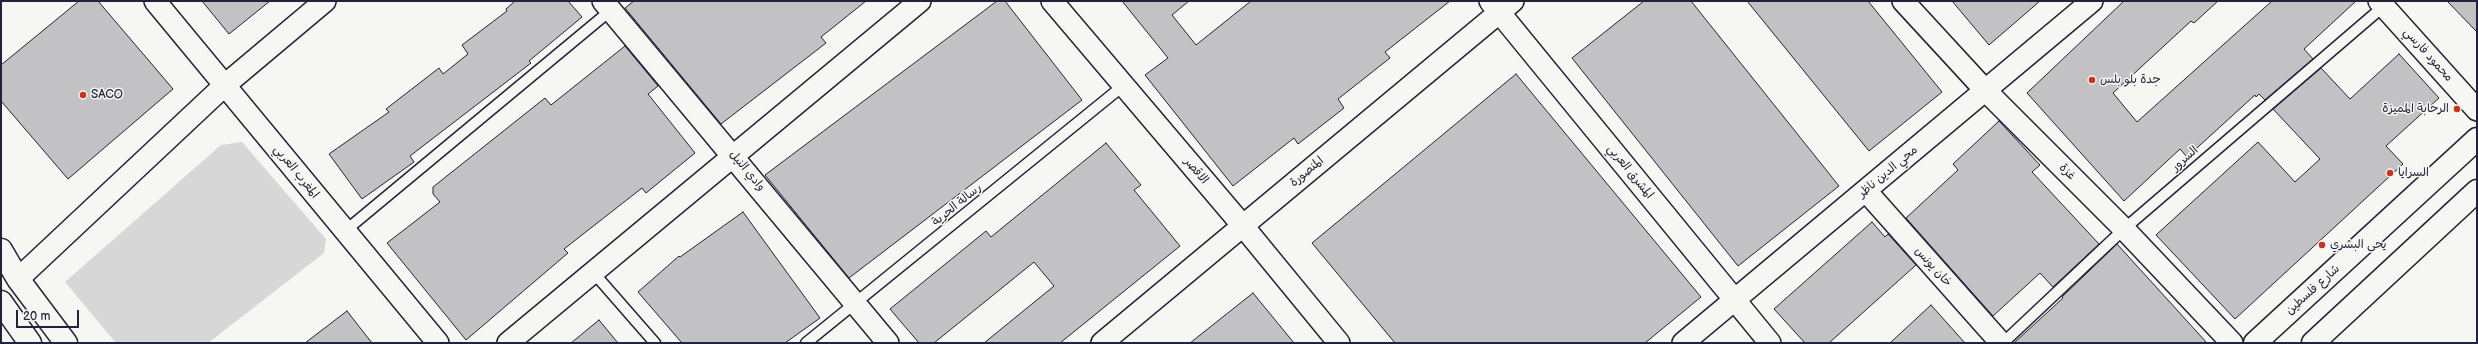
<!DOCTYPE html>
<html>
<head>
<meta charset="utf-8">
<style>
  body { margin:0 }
  #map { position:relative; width:2478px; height:344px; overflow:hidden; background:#f6f6f2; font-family:"Balsamiq Sans",sans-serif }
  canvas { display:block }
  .frame { position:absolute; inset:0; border:2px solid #22223b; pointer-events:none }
  .scale { position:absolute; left:16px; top:310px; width:63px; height:18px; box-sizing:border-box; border:2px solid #22223b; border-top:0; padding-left:5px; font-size:12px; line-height:14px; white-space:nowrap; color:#22223b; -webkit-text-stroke:3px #f6f6f2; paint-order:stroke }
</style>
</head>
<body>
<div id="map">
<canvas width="2478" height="344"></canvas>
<div class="frame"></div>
<div class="scale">20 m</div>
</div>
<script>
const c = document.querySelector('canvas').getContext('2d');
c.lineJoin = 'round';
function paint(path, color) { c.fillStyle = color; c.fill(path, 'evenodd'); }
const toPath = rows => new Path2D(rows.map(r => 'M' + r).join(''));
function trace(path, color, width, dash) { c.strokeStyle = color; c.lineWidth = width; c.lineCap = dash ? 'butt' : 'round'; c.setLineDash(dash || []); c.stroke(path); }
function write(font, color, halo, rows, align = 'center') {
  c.font = font + ' "Balsamiq Sans","Playpen Sans Arabic",sans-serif'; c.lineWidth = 3; c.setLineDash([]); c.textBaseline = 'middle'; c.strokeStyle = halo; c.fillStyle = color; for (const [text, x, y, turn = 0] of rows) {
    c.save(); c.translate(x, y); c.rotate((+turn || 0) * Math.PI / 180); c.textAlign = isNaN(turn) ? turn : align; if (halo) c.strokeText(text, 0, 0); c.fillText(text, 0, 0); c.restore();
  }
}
paint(toPath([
  [242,142,326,239,324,253,208,343,116,343,65,282,221,145]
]), '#d7d7d7');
const building = toPath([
  [79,1,98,1,173,89,68,179,1,101,1,65,79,1],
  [202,1,270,1,229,34,202,1],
  [515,1,568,1,582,17,529,61,531,63,410,156,414,162,362,199,329,154,389,112,386,109,439,68,443,74,468,54,462,45,507,11,506,9,515,1],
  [634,1,866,1,821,37,826,43,721,124,625,8,634,1],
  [997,1,1005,1,1082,100,849,278,765,175,997,1],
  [1122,1,1189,1,1172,15,1196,45,1251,1,1450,1,1385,52,1390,58,1338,99,1344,108,1298,144,1294,138,1233,186,1145,75,1168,58,1122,1],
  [1644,1,1691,1,1839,186,1738,266,1572,58,1644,1],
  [1747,1,1868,1,1942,92,1869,151,1747,1],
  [1952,1,2040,1,1989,45,1952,1],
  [2124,1,2218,1,2194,23,2191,21,2113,93,2137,122,2272,1,2356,1,2304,49,2313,59,2265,100,2259,94,2256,97,2255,95,2187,157,2180,149,2124,201,2027,93,2124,1],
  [2447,1,2477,1,2477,32,2447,1],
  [625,46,658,86,648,94,695,153,646,193,642,188,564,249,568,253,466,340,387,243,440,202,433,194,433,187,545,98,551,105,625,46],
  [2399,54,2439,98,2386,146,2403,164,2235,319,2156,235,2258,142,2295,182,2320,159,2273,109,2321,68,2350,99,2399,54],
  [1516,74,1701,297,1645,343,1395,343,1312,243,1516,74],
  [1999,121,2040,165,2032,172,2099,244,2053,287,2040,273,1993,316,1906,218,1958,170,1953,164,1999,121],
  [1106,143,1141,185,1134,190,1180,246,1060,343,984,343,1054,286,1034,262,934,343,919,343,890,309,986,231,991,237,1106,143],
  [743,212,820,318,785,343,682,343,638,292,679,256,680,257,743,212],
  [1872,222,1885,237,1888,234,1916,265,1829,343,1805,343,1774,309,1872,222],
  [2117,244,2207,343,2014,343,2063,298,2062,297,2117,244],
  [1253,293,1294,343,1190,343,1253,293],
  [1931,305,1965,343,1890,343,1931,305],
  [347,311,372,343,305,343,347,311],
  [599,320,618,343,571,343,599,320]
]);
paint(building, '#c2c2c4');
trace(building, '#22223b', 1);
const service = toPath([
  [345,231,611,10],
  [593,272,655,343],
  [806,343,1124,85],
  [2003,343,2124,229,2385,5]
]);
const minor = toPath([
  [155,1,438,343],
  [603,1,888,343],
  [1052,1,1243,226,1339,343],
  [1490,1,1770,343],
  [1903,1,1985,90,2124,229,2232,343],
  [2379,1,2477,110],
  [1866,191,2001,343],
  [18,279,225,85,325,1],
  [508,343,920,1],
  [1102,343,1513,1],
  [1683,343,2092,1]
]);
const primary = toPath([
  [1,250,18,279,66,343],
  [1,302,30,343],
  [2255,343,2477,139],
  [2313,343,2477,191]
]);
trace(service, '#22223b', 13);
trace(minor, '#22223b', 24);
trace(primary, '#22223b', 25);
trace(service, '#f6f6f2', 10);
trace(minor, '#f6f6f2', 21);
trace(primary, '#f6f6f2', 22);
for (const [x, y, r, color] of [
  [2092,80,4,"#c8321e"],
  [83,95,4,"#c8321e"],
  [2457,109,4,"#c8321e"],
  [2390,173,4,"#c8321e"],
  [2322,245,4,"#c8321e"]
]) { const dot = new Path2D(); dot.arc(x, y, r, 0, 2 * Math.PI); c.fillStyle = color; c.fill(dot); trace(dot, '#f6f6f2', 1.5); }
write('12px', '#22223b', '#f6f6f2', [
  ["محمود فارسي",2428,55,48],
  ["السرور",2185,159,-41],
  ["وادي النيل",747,171,50],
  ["الاقصر",1196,171,50],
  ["المغرب العربي",296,172,51],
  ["المنصورة",1307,172,-40],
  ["المشرق العربي",1630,172,51],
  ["محي الدين ناظر",1888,172,-40],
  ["غزة",2067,172,45],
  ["رسالة الحرية",957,205,-39],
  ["خان يونس",1933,267,48],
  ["شارع فلسطين",2313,290,-42]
]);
write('12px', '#22223b', '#f6f6f2', [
  ["جدة بلو بلس",2100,80],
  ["SACO",91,95],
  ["الرحابة المميزة",2449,109,"right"],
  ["السرايا",2398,173],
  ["يحى البشري",2330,245]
], 'left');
</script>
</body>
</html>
